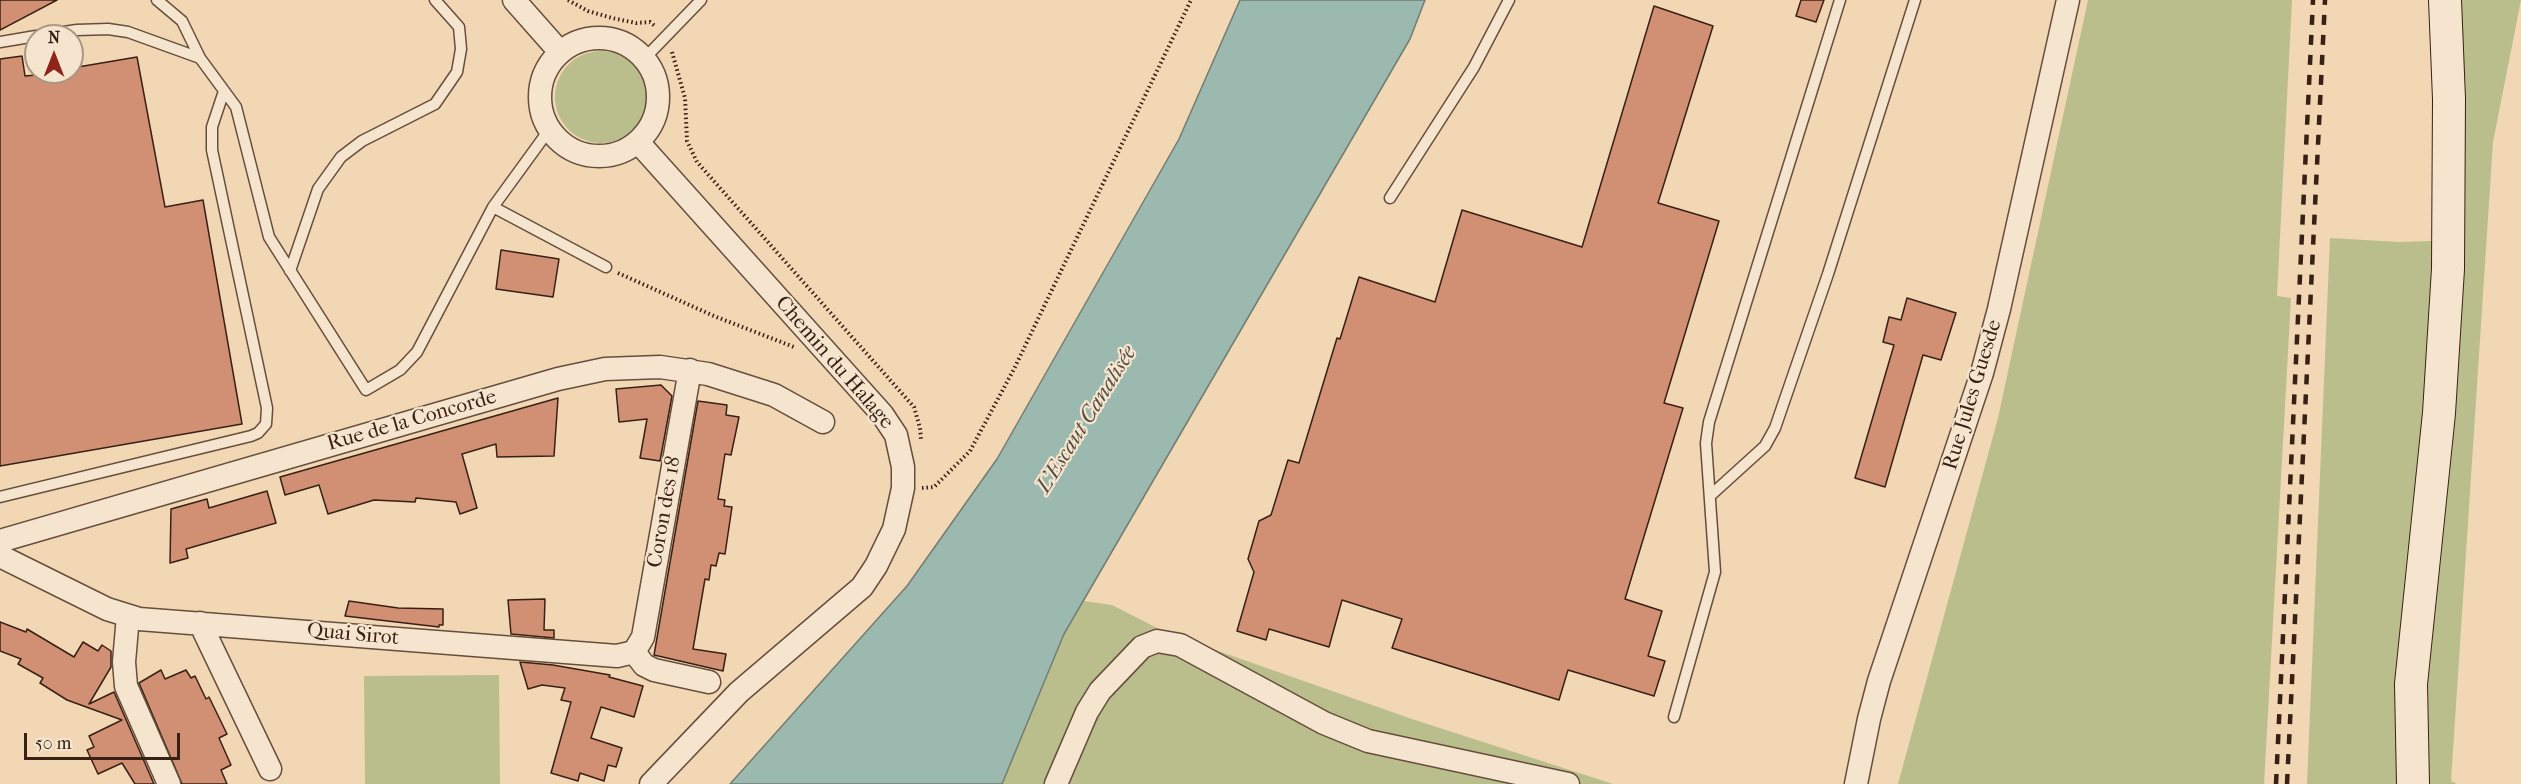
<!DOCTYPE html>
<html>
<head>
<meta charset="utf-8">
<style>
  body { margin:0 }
  #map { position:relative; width:2521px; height:784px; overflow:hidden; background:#f1d7b4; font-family:"IM FELL French Canon",serif }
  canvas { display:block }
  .north { position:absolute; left:24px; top:24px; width:60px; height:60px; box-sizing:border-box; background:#f6e5ce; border:2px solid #aa9684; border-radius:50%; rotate:0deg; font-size:16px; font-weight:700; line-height:24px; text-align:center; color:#382015 }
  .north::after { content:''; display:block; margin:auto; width:21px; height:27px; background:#8f2418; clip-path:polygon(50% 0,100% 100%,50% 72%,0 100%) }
  .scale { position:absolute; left:24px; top:733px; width:156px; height:27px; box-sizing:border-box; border:3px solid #382015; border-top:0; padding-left:8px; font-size:18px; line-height:21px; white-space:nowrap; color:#382015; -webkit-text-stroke:4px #f6e5ce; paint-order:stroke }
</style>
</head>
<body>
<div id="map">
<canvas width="2521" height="784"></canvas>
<div class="north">N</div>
<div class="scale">50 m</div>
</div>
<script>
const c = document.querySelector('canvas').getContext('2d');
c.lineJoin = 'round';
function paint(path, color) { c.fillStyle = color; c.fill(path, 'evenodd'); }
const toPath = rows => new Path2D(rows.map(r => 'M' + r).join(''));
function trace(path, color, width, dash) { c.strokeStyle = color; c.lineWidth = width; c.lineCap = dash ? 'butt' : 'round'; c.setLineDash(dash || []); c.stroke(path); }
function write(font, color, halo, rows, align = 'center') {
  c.font = font + ' "IM FELL French Canon",serif'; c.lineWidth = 4.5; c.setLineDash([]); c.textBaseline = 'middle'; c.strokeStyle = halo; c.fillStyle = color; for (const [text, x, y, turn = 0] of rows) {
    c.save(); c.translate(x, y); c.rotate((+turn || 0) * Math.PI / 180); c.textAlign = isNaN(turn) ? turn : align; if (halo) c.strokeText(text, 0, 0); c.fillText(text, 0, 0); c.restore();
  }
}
paint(toPath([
  [2088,0,2292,0,2277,296,2291,298,2264,784,1898,784,1998,418],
  [2457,0,2521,0,2493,142,2451,781,2457,784,2307,784,2330,238,2400,242,2461,240,2464,219],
  '555 97a46 46 0 1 1 92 0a46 46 0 1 1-92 0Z',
  [1084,601,1112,605,1167,633,1412,719,1613,784,1002,784,1064,635],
  [499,675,500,784,365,784,364,676]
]), '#babe8d');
const water = toPath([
  [1240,0,1425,0,1410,39,1064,634,1002,784,730,784,907,586,997,459,1179,139,1240,0]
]);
paint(water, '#9bb9af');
trace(water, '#737c71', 1.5);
const building = toPath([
  [0,0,57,0,0,30,0,0],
  [1801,0,1824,0,1816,22,1796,16,1801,0],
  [1654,6,1713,26,1658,203,1719,221,1664,403,1683,408,1625,599,1662,611,1648,656,1665,661,1654,696,1568,670,1559,700,1392,648,1402,619,1342,600,1329,647,1269,629,1266,640,1237,631,1254,572,1248,559,1259,521,1271,515,1288,460,1299,463,1337,338,1340,339,1359,277,1435,302,1462,210,1582,247,1654,6],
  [22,56,25,76,72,72,72,68,137,57,165,207,203,200,242,424,0,466,0,59,22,56],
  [501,250,559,259,553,297,496,289,501,250],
  [1907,298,1956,313,1941,360,1923,355,1885,487,1855,478,1894,345,1883,342,1889,317,1901,320,1907,298],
  [661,385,672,396,660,461,640,458,647,419,619,422,616,389,661,385],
  [558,398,554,456,497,457,496,444,462,454,477,508,460,514,456,502,416,498,415,502,374,500,328,514,319,485,285,495,280,477,558,398],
  [698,401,727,405,726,415,739,417,731,455,725,454,718,499,725,500,724,506,732,507,725,554,719,553,716,566,711,565,709,580,705,579,693,649,726,654,723,671,654,655,698,401],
  [267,491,276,523,186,549,188,558,170,563,171,509,207,499,209,508,267,491],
  [545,599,544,630,554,630,554,638,511,634,508,600,545,599],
  [349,601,398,608,443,609,443,625,439,625,439,627,345,616,349,601],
  [0,622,26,632,27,629,74,657,83,642,98,651,102,645,111,651,111,667,89,704,114,692,154,784,135,784,122,763,98,774,87,750,94,747,89,736,122,720,67,700,40,683,43,678,18,664,21,659,0,651,0,622],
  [520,662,553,665,610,675,609,677,643,686,634,717,601,707,591,738,622,748,616,767,608,765,604,781,580,773,578,781,551,773,571,702,561,700,565,688,542,685,528,689,520,662],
  [161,670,165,679,186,670,191,678,195,676,206,699,209,697,227,734,219,738,231,765,221,770,227,784,182,784,139,683,161,670]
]);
paint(building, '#d19074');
trace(building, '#382015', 1.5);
const lane = toPath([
  [157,0,182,21,200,58,236,107,269,237,366,390,400,370,417,352,493,207,549,130],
  [37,36,77,30,108,29,128,32,200,58],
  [0,42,36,36],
  [644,59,701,0],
  [1390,198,1474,67,1509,0],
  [493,207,606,267],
  [290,271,318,189,341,157,362,141,435,104,457,72,461,49,459,27,435,0],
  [1711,495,1765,446,1775,428,1828,274,1915,0],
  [0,497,251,436,258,433,266,424,267,408,212,150,212,127,224,91],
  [1674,717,1715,572,1706,443,1709,422,1840,0]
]);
const street = toPath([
  [514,0,560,52],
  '540 97a59 59 0 1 1 118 0a59 59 0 1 1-118 0Z',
  [638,142,882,414,896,435,903,467,903,488,894,529,876,566,862,587,739,692,651,784],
  [0,541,558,379,605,369,660,367,708,374,774,395,823,422],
  [0,556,107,609,139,619,617,656,634,652,644,665,654,670,709,682],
  [128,616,124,662,126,686,169,784],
  [200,623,270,769],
  [634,652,643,637,690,370],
  [1056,784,1087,712,1100,691,1142,647,1157,641,1180,645,1324,723,1368,741,1568,784],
  [1856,784,1869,719,1879,681,1982,373,1999,309,2068,0]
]);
const secondary = toPath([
  [2413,784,2411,684,2439,413,2448,269,2449,99,2445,0]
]);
trace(lane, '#664e3d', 13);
trace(street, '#664e3d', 25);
trace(secondary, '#382015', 34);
trace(toPath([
  [568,0,588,11,612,18,636,23,650,22,655,26],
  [672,52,685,98,687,141,697,162,914,407,920,428,921,440],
  [618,273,714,316,794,347],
  [922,488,934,487,970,451,1014,369,1191,0]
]), '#382015', 4, [1.5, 3]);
trace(lane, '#f6e5ce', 10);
trace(street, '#f6e5ce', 22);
trace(secondary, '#f6e5ce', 32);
trace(toPath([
  [2276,784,2313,0],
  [2287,784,2325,0]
]), '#382015', 4.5, [10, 10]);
write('21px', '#382015', '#f6e5ce', [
  ["Chemin du Halage",834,363,49],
  ["Rue Jules Guesde",1973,395,-73],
  ["Rue de la Concorde",412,421,-16],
  ["Coron des 18",665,512,-80],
  ["Quai Sirot",353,635,5]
]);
write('italic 22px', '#564e43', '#f6e5ce', [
  ["L'Escaut Canalisée",1087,420,-58]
]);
</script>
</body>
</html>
